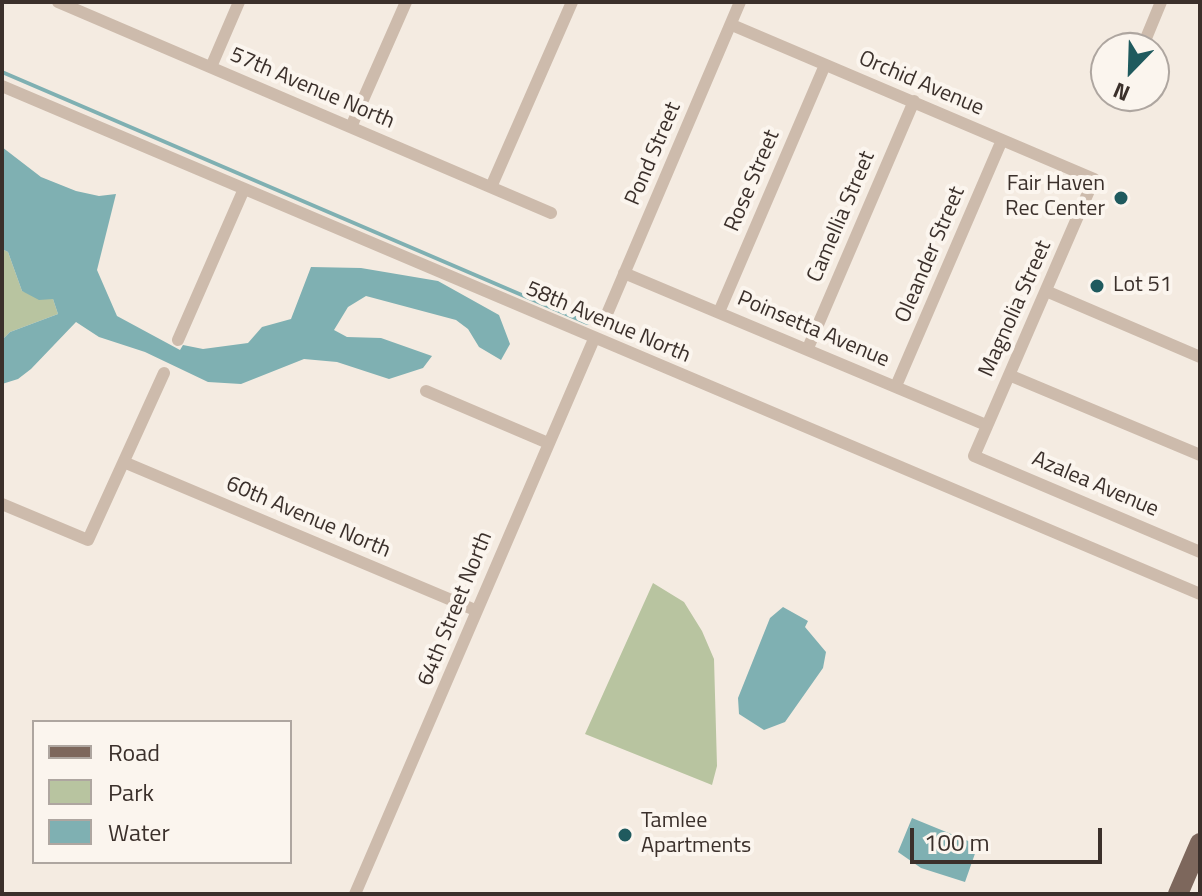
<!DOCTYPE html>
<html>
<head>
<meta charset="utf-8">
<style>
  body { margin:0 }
  #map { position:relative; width:1202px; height:896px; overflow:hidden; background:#f4ebe1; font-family:"Titillium Web",sans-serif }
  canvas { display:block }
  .frame { position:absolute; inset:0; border:4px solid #3b302b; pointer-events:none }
  .legend { position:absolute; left:32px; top:720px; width:260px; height:144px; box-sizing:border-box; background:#fbf5ee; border:2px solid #aea6a0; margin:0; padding:10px 14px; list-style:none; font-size:24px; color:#3b302b }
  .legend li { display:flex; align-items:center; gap:16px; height:40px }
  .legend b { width:40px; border:2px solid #aea6a0 }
  .north { position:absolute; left:1090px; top:32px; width:80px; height:80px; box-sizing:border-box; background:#fbf5ee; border:2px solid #aea6a0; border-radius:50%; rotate:203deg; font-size:22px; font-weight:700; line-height:32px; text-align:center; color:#3b302b }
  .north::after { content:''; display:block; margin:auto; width:28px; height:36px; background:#1f5a5e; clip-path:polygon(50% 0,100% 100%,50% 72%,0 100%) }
  .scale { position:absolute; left:910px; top:828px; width:192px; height:36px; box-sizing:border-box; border:4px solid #3b302b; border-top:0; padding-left:10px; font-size:24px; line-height:28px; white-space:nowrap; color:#3b302b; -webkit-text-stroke:6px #fbf5ee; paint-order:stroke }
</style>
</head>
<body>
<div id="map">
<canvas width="1202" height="896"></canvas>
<div class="frame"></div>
<ul class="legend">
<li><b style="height:10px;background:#7d675c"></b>Road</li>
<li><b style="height:22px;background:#b8c4a0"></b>Park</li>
<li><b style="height:22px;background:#7fb0b2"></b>Water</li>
</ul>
<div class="north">N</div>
<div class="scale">100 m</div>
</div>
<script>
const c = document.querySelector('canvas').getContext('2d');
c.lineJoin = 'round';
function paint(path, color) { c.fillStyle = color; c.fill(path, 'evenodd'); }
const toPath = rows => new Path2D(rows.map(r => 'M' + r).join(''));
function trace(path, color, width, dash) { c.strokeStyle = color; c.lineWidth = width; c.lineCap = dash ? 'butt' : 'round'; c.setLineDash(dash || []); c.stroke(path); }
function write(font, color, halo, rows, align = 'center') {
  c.font = font + ' "Titillium Web",sans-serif'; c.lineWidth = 8; c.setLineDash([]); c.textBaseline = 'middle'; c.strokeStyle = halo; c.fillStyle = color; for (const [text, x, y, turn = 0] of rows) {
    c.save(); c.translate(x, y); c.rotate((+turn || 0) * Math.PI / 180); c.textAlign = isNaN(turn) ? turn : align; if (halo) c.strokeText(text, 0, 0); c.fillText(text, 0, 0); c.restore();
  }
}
paint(toPath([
  [2,249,8,252,22,291,53,299,58,314,10,332,2,340],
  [653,583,684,602,702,631,714,659,717,766,712,785,585,734]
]), '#b8c4a0');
paint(toPath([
  [2,147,41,177,76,191,99,196,116,194,97,270,117,316,180,350,183,345,203,349,248,343,262,327,291,319,311,267,361,268,438,281,499,315,510,344,501,360,479,347,468,329,456,320,366,296,348,307,334,330,347,337,381,338,432,356,423,368,389,379,337,362,304,359,241,384,208,382,145,352,99,337,76,322,31,369,18,379,2,384,2,340,10,332,58,314,53,299,39,300,22,291,8,252,2,249],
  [783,607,808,621,805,627,826,652,823,668,785,722,764,730,739,714,738,698,770,618],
  [912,818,978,845,965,882,921,868,898,852]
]), '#7fb0b2');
trace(toPath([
  [2,72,587,323]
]), '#7fb0b2', 4);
trace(toPath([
  [58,2,551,213],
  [732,25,1094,179,974,456,1200,552],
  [1142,48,1161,2],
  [211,67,239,2],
  [2,86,1200,594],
  [1120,99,1122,96],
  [351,127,406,2],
  [491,187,572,2],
  [624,273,986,425],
  [1046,291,1200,357],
  [719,312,825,65],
  [604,321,740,2],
  [178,340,244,189],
  [808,348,914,101],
  [1009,375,1200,455],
  [896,386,1002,140],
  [426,391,548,443],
  [126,463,475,610],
  [2,504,88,540,164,373],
  [355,894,594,339]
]), '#cdbbac', 12);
trace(toPath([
  [1178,894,1200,843]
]), '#7d675c', 20);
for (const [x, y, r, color] of [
  [1121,198,8,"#1f5a5e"],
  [1097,286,8,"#1f5a5e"],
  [625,835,8,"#1f5a5e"]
]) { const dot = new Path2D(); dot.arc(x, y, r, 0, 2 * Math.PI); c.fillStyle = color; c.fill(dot); trace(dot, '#fbf5ee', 3); }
write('22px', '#3b302b', '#fbf5ee', [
  ["Orchid Avenue",921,84,23],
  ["57th Avenue North",312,89,23],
  ["Pond Street",654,154,-67],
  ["Rose Street",753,181,-67],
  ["Camellia Street",842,217,-67],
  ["Oleander Street",931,255,-67],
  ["Magnolia Street",1016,309,-66],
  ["58th Avenue North",608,323,23],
  ["Poinsetta Avenue",813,330,23],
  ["Azalea Avenue",1095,485,23],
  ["60th Avenue North",308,518,23],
  ["64th Street North",456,609,-68]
]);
write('22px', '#3b302b', '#fbf5ee', [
  ["Fair Haven",1105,185,"right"],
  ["Rec Center",1105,210,"right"],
  ["Lot 51",1113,286],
  ["Tamlee",641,822],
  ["Apartments",641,847]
], 'left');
</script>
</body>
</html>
